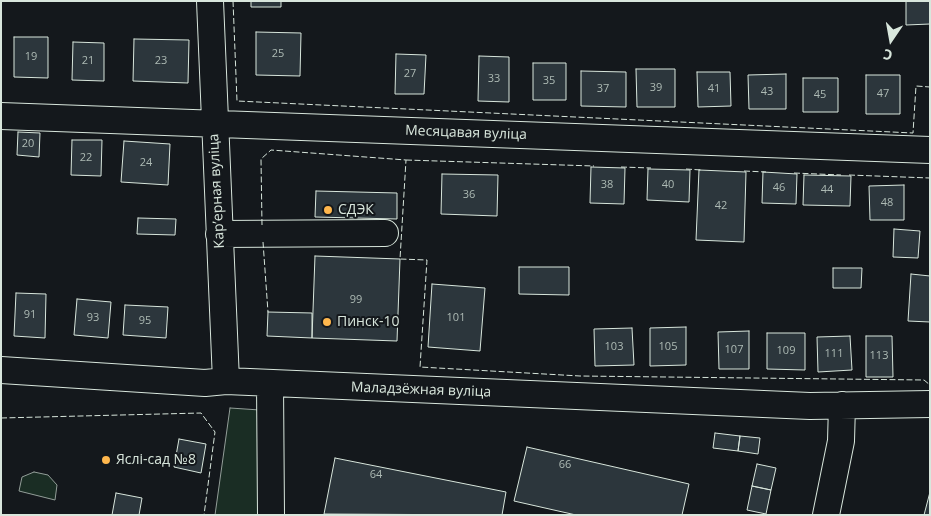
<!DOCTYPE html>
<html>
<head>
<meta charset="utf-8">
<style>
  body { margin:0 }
  #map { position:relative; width:931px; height:516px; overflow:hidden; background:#14181c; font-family:"Open Sans",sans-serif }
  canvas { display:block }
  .frame { position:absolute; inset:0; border:2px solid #d8e6dc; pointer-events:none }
  .north { position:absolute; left:866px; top:15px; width:50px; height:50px; -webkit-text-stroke:4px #14181c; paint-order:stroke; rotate:192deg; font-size:14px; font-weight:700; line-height:20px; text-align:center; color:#d8e6dc }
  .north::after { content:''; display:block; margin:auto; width:18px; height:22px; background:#d8e6dc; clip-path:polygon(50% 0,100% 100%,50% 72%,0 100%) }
</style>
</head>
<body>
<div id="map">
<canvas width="931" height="516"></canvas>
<div class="frame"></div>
<div class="north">С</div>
</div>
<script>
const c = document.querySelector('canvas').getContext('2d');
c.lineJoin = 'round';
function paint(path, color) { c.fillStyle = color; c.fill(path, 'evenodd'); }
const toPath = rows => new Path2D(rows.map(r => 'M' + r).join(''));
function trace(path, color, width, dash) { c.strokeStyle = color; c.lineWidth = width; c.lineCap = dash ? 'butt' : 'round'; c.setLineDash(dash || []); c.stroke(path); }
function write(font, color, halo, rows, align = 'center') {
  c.font = font + ' "Open Sans",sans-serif'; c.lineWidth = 4; c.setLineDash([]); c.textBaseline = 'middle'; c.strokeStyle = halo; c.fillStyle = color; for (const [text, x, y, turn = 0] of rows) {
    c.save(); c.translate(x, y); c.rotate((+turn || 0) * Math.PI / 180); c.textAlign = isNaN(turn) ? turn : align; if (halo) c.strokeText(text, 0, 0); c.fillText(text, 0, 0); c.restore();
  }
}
const green = toPath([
  [230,408,260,410,263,515,215,515,230,408],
  [34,472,48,475,57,485,55,500,19,491,22,477,34,472]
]);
paint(green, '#1a2d24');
trace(green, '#939e99', 1);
const building = toPath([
  [251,1,281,1,281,7,251,7,251,1],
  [906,1,930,1,930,24,906,25,906,1],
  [256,32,301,33,300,76,256,75,256,32],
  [14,37,48,37,48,78,14,77,14,37],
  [134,39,189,40,188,83,133,81,134,39],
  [73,42,104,43,104,81,72,80,73,42],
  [396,54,426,55,424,94,395,94,396,54],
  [479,56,509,57,509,102,478,101,479,56],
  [533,63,566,63,566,100,533,100,533,63],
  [636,69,675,69,675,107,637,107,636,69],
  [581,71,626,72,626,107,581,106,581,71],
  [697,72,730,72,731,106,698,107,697,72],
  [786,74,786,109,749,109,748,75,786,74],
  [866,75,900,75,900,114,866,114,866,75],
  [803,78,838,78,838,112,803,112,803,78],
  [18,132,40,133,39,157,17,155,18,132],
  [72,140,102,140,101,176,71,175,72,140],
  [124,141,170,144,168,185,121,182,124,141],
  [591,167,625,168,624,204,590,203,591,167],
  [648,169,690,170,689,202,647,200,648,169],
  [699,170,746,172,744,242,696,240,699,170],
  [763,172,797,174,796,204,762,203,763,172],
  [442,174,498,175,497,216,441,214,442,174],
  [804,175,851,176,850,206,803,205,804,175],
  [904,185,904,220,870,220,869,186,904,185],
  [316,191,397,193,397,219,315,217,316,191],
  [138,218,176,219,175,235,137,234,138,218],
  [894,229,920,231,918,258,893,257,894,229],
  [315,256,400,259,397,341,312,338,315,256],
  [519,267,569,267,569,295,519,294,519,267],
  [833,268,862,268,861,288,833,288,833,268],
  [911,274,930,276,930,322,908,321,911,274],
  [432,284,485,288,480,351,428,347,432,284],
  [16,293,46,294,45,338,14,336,16,293],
  [77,299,111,302,108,338,74,335,77,299],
  [125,305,168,307,166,338,123,335,125,305],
  [268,312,312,313,312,338,267,336,268,312],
  [686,327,686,365,650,366,650,328,686,327],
  [632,328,634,365,595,366,594,329,632,328],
  [749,331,749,369,719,369,718,332,749,331],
  [767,333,805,333,805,370,767,369,767,333],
  [850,336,852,370,818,372,817,337,850,336],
  [866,336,892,336,893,377,866,377,866,336],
  [715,433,740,436,738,451,713,448,715,433],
  [740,436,760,438,758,454,738,451,740,436],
  [179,439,206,444,201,473,174,467,179,439],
  [527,447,689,484,682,515,576,515,514,501,527,447],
  [335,458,506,492,502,515,324,514,335,458],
  [757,464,776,468,771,490,752,486,757,464],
  [752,486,771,490,766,514,747,510,752,486],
  [930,492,930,515,924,515,930,492],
  [116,493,142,498,139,515,112,515,116,493]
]);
paint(building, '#2c363c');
trace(building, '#d8e6dc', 1);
const minor = toPath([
  [210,1,226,381],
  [1,116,930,150],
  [219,234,385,233],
  [1,370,205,383,226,381,810,406,930,404],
  [270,384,271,515],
  [826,515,841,441,842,405]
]);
trace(minor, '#d8e6dc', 28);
trace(minor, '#14181c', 26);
trace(toPath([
  [233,1,237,101,913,133,916,86,930,87],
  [406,160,594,166],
  [621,167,651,168],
  [686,169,701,170],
  [744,171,766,172],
  [794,173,841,175],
  [849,175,930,178],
  [262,225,261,159,271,150,406,160,400,259,427,260,420,367,580,376,924,380,930,385],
  [263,242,268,312],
  [1,418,201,413,215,432,204,515]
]), '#d8e6dc', 1, [6, 2.5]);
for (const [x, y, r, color] of [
  [328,210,5,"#ffb74d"],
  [327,322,5,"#ffb74d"],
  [106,460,5,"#ffb74d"]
]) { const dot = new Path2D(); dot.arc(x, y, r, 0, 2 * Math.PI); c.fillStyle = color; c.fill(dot); trace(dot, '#14181c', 2); }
write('11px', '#adbab4', null, [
  ["25",278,54],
  ["19",31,57],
  ["21",88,61],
  ["23",161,61],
  ["27",410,74],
  ["33",494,79],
  ["35",549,81],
  ["39",656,88],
  ["37",603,89],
  ["41",714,89],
  ["43",767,92],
  ["47",883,94],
  ["45",820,95],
  ["20",28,144],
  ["22",86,158],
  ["24",146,163],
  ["38",607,185],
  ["40",668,185],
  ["46",779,188],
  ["44",827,190],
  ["36",469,195],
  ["48",887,203],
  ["42",721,206],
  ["99",356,300],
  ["91",30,315],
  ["93",93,318],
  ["101",456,318],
  ["95",145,321],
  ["103",614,347],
  ["105",668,347],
  ["107",734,350],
  ["109",786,351],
  ["111",834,354],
  ["113",879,356],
  ["66",565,465],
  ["64",376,475]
]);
write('14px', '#d8e6dc', '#14181c', [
  ["Месяцавая вуліца",466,133,2],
  ["Карʼерная вуліца",217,191,-93],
  ["Маладзёжная вуліца",421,390,2]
]);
write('14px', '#d8e6dc', '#14181c', [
  ["СДЭК",338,210],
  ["Пинск-10",337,322],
  ["Яслі-сад №8",116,460]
], 'left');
</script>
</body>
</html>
